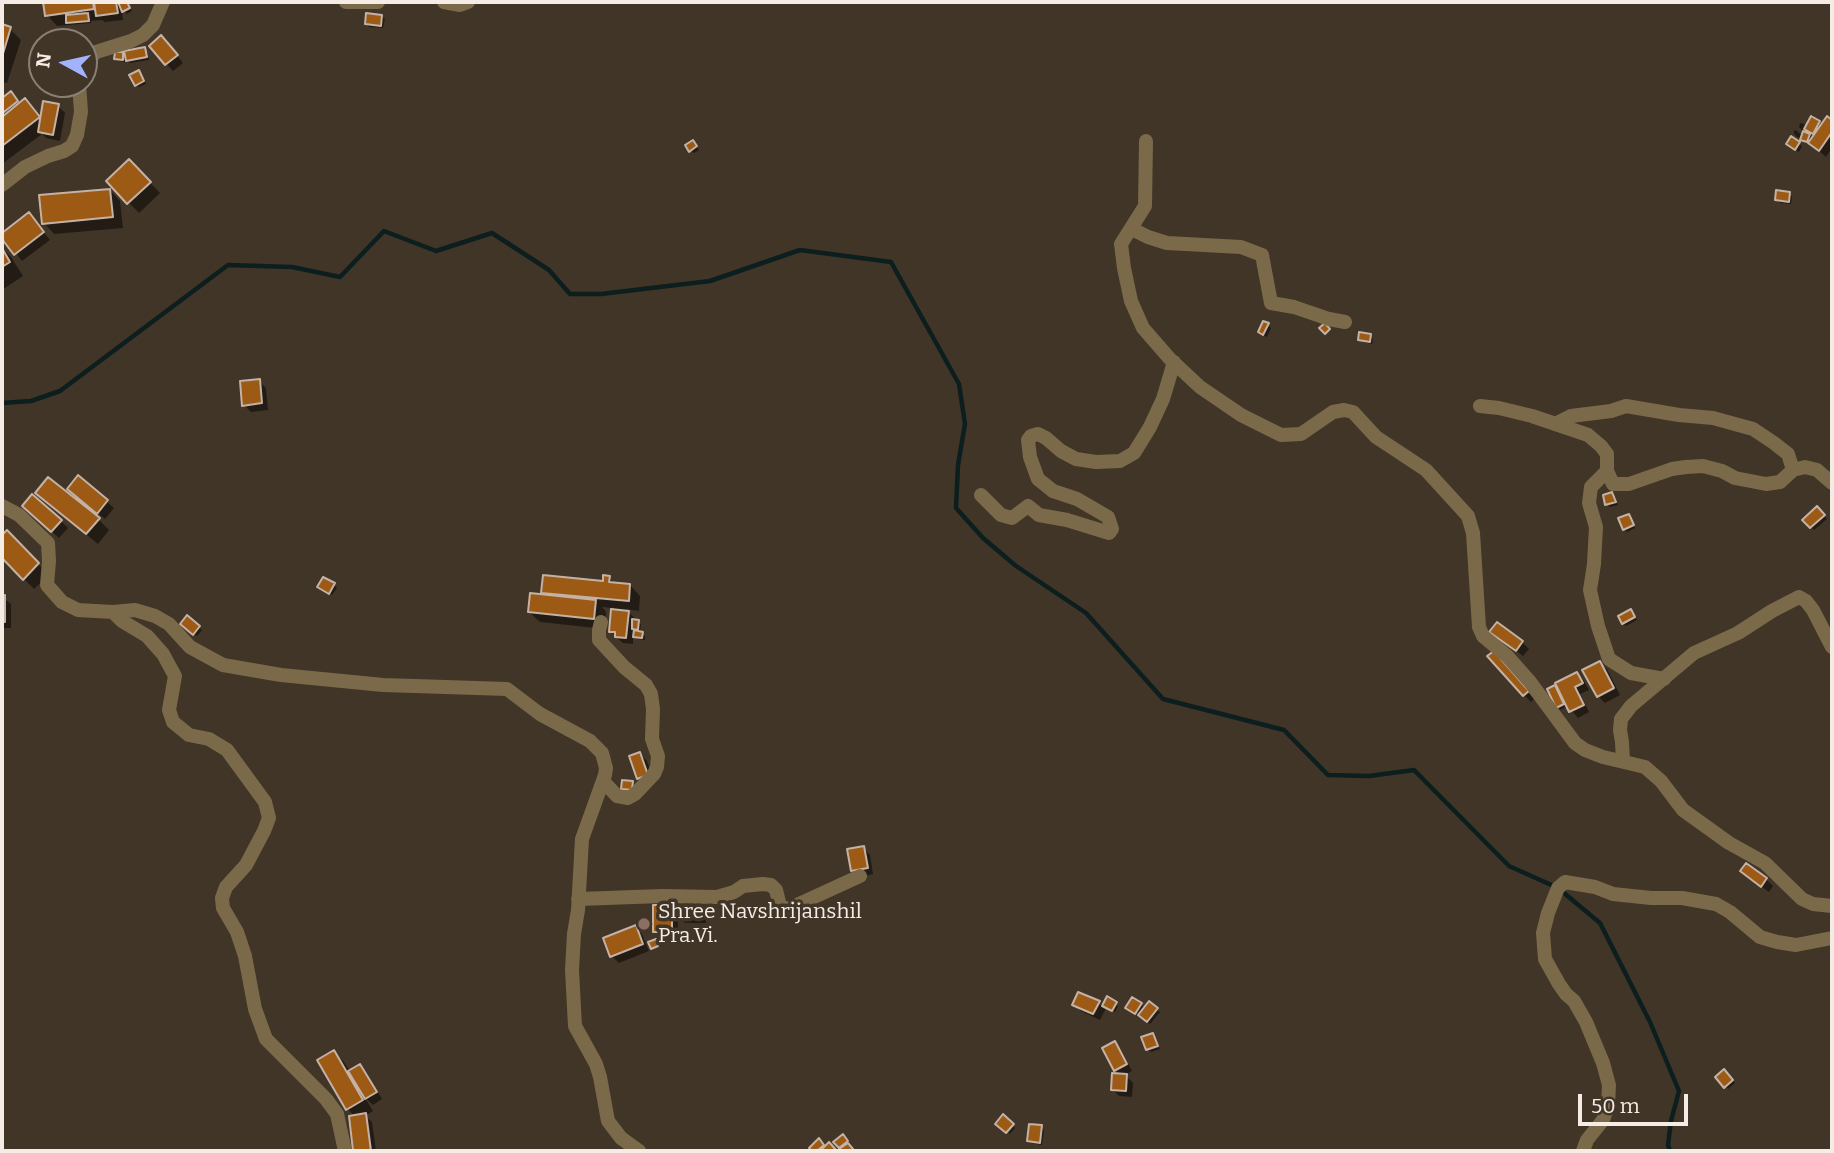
<!DOCTYPE html>
<html>
<head>
<meta charset="utf-8">
<style>
  body { margin:0 }
  #map { position:relative; width:1834px; height:1153px; overflow:hidden; background:#413528; font-family:Bitter,serif }
  canvas { display:block }
  .frame { position:absolute; inset:0; border:4px solid #f5ede5; pointer-events:none }
  .north { position:absolute; left:28px; top:28px; width:70px; height:70px; box-sizing:border-box; background:#413528; border:2px solid #897f74; border-radius:50%; rotate:278deg; font-size:19px; font-weight:700; line-height:28px; text-align:center; color:#f5ede5 }
  .north::after { content:''; display:block; margin:auto; width:24px; height:32px; background:#a3b2fd; clip-path:polygon(50% 0,100% 100%,50% 72%,0 100%) }
  .scale { position:absolute; left:1578px; top:1094px; width:110px; height:32px; box-sizing:border-box; border:4px solid #f5ede5; border-top:0; padding-left:9px; font-size:21px; line-height:24px; white-space:nowrap; color:#f5ede5; -webkit-text-stroke:5px #413528; paint-order:stroke }
</style>
</head>
<body>
<div id="map">
<canvas width="1834" height="1153"></canvas>
<div class="frame"></div>
<div class="north">N</div>
<div class="scale">50 m</div>
</div>
<script>
const c = document.querySelector('canvas').getContext('2d');
c.lineJoin = 'round';
function paint(path, color) { c.fillStyle = color; c.fill(path, 'evenodd'); }
const toPath = rows => new Path2D(rows.map(r => 'M' + r).join(''));
function trace(path, color, width, dash) { c.strokeStyle = color; c.lineWidth = width; c.lineCap = dash ? 'butt' : 'round'; c.setLineDash(dash || []); c.stroke(path); }
function write(font, color, halo, rows, align = 'center') {
  c.font = font + ' Bitter,serif'; c.lineWidth = 7; c.setLineDash([]); c.textBaseline = 'middle'; c.strokeStyle = halo; c.fillStyle = color; for (const [text, x, y, turn = 0] of rows) {
    c.save(); c.translate(x, y); c.rotate((+turn || 0) * Math.PI / 180); c.textAlign = isNaN(turn) ? turn : align; if (halo) c.strokeText(text, 0, 0); c.fillText(text, 0, 0); c.restore();
  }
}
paint(toPath([
  [45,2,117,2,121,6,120,2,127,2,132,11,127,14,122,9,123,20,105,22,102,20,91,21,91,23,57,26,47,15],
  [382,17,385,19,383,28,369,27,366,24],
  [2,26,10,29,21,40,7,83,2,82],
  [168,44,183,63,173,71,151,46],
  [145,49,147,52,149,60,130,63,125,58,125,62,119,61,116,59,123,54,127,59],
  [139,72,146,84,139,87,136,85],
  [11,94,20,105,25,101,42,119,58,106,65,113,60,141,46,138,42,134,2,164,2,119,9,114,2,105,2,100],
  [1812,119,1822,126,1827,119,1832,122,1832,148,1826,157,1811,144,1805,142,1802,138,1797,137,1794,134,1794,130,1797,131,1803,136,1809,135,1813,139,1816,135,1806,128,1806,131,1802,130,1799,127,1800,123,1804,124,1807,127],
  [1799,144,1802,146,1799,152,1791,147],
  [695,145,699,150,694,153,691,151],
  [129,161,160,193,139,213,108,181],
  [110,190,120,201,123,228,54,234,44,223],
  [1789,194,1792,197,1791,204,1780,203,1777,200],
  [29,214,50,240,22,261,2,235],
  [2,248,11,257,23,276,2,290],
  [1268,325,1271,328,1267,337,1263,335],
  [1370,336,1373,339,1372,344,1363,342,1360,339],
  [259,381,266,388,268,410,251,412,244,405],
  [78,478,114,508,105,519,76,496],
  [37,493,98,519,109,530,98,544,48,503],
  [1612,494,1618,505,1610,507,1607,504],
  [1817,508,1827,519,1814,530,1805,520],
  [31,513,61,521,68,528,59,538],
  [1628,516,1635,528,1627,532,1624,529],
  [7,532,49,575,34,589,2,556,2,537],
  [609,578,615,584,630,585,640,596,639,611,625,609,641,624,640,633,645,636,645,640,638,639,633,635,633,644,623,643,617,638,611,631,613,608,602,607,606,612,605,629,540,622,529,612,548,596,543,592,604,583],
  [334,585,337,588,332,595,322,589],
  [2,597,11,604,11,628,2,628],
  [1631,611,1637,620,1626,626,1623,623],
  [188,618,202,630,197,636,183,624],
  [1492,632,1522,642,1529,649,1523,656],
  [1500,660,1534,699,1531,702,1524,695],
  [1600,663,1607,669,1620,695,1605,703,1598,696],
  [1577,674,1584,681,1589,690,1580,694,1589,712,1578,718,1568,706,1560,710,1558,707,1554,687,1561,694],
  [640,754,647,761,654,781,645,785,638,778],
  [863,848,870,855,873,874,859,877,853,870],
  [1749,878,1766,879,1773,886,1769,892],
  [671,906,678,913,699,908,706,914,706,923,685,923,678,916,678,938,662,938,655,931],
  [636,927,642,934,649,951,619,963,612,956],
  [1108,999,1118,1006,1115,1012,1106,1008,1100,1020,1081,1011,1074,1004,1099,1003,1103,1007],
  [1141,1004,1145,1009,1149,1004,1160,1012,1150,1024,1140,1014,1130,1010],
  [1153,1035,1155,1038,1160,1049,1151,1052,1148,1049,1144,1038],
  [1115,1043,1121,1050,1132,1071,1125,1075,1133,1083,1132,1097,1119,1096,1112,1089,1121,1075,1115,1070],
  [333,1052,344,1062,350,1072,360,1066,366,1073,382,1099,373,1105,365,1098,373,1111,365,1116,372,1122,376,1151,355,1151,351,1117,355,1117,348,1109,319,1060],
  [1724,1071,1735,1083,1728,1089,1717,1077],
  [1004,1117,1015,1128,1010,1134,998,1123],
  [1041,1127,1044,1130,1042,1145,1032,1143,1029,1141]
]), '#0007');
trace(toPath([
  [2,403,31,401,60,391,228,265,292,267,340,277,384,231,436,251,492,233,549,270,570,294,601,294,710,281,800,250,891,262,959,384,965,424,958,465,956,508,983,538,1016,566,1086,613,1163,699,1284,730,1328,775,1369,776,1414,770,1509,866,1558,888,1600,923,1650,1022,1679,1091,1671,1121,1668,1145,1670,1151]
]), '#0c1e1e', 4.5);
const building = toPath([
  [43,2,93,2,94,9,45,16,43,2],
  [94,2,116,2,118,13,96,16,94,2],
  [118,2,127,2,130,8,122,12,118,2],
  [88,13,89,21,66,23,66,15,88,13],
  [366,13,382,15,381,26,365,24,366,13],
  [2,24,11,27,2,57,2,24],
  [161,35,178,55,165,65,149,46,161,35],
  [145,47,147,57,126,61,124,51,145,47],
  [115,52,123,52,123,60,114,59,115,52],
  [139,70,144,81,135,86,129,75,139,70],
  [11,91,18,101,4,112,2,108,2,98,11,91],
  [25,98,40,117,2,146,2,117,25,98],
  [43,101,59,104,53,135,38,132,43,101],
  [1811,116,1820,121,1813,134,1804,129,1811,116],
  [1827,116,1832,120,1832,132,1819,151,1808,143,1827,116],
  [1803,131,1810,134,1807,142,1800,140,1803,131],
  [1791,136,1800,142,1795,150,1786,144,1791,136],
  [693,140,697,146,689,152,685,145,693,140],
  [129,159,151,182,127,204,106,181,129,159],
  [110,189,113,217,42,224,39,195,110,189],
  [1776,190,1790,192,1789,202,1775,200,1776,190],
  [29,212,44,232,14,255,2,239,2,233,29,212],
  [2,248,10,262,2,267,2,248],
  [1263,321,1269,323,1263,335,1258,332,1263,321],
  [1325,323,1330,329,1325,334,1319,328,1325,323],
  [1359,332,1371,334,1370,342,1358,340,1359,332],
  [260,379,262,403,242,406,240,381,260,379],
  [78,475,108,500,97,514,67,489,78,475],
  [48,477,100,518,86,534,35,493,48,477],
  [1612,492,1616,502,1605,505,1603,495,1612,492],
  [32,494,62,520,51,532,22,506,32,494],
  [1817,506,1825,515,1810,528,1802,520,1817,506],
  [1629,514,1634,525,1623,530,1618,518,1629,514],
  [7,530,39,563,23,580,2,558,2,535,7,530],
  [543,575,603,581,603,575,610,576,609,582,630,584,629,601,541,593,543,575],
  [323,577,335,583,329,594,317,587,323,577],
  [530,593,596,600,594,619,528,612,530,593],
  [2,595,5,595,5,622,2,622,2,595],
  [611,609,629,611,626,638,615,637,615,632,609,632,611,609],
  [1631,609,1635,617,1622,624,1618,616,1631,609],
  [187,615,200,626,193,635,180,624,187,615],
  [632,619,639,620,638,630,632,629,632,619],
  [1497,622,1523,641,1516,651,1489,632,1497,622],
  [634,630,643,632,642,638,633,637,634,630],
  [1494,651,1529,691,1523,696,1487,656,1494,651],
  [1600,661,1614,688,1597,697,1582,670,1600,661],
  [1577,672,1583,683,1575,687,1584,705,1569,712,1555,683,1577,672],
  [1555,685,1564,704,1556,708,1547,689,1555,685],
  [640,752,648,775,637,779,629,756,640,752],
  [622,780,633,781,632,790,621,789,622,780],
  [864,846,868,868,851,871,847,849,864,846],
  [1746,863,1767,878,1761,887,1740,871,1746,863],
  [653,905,672,905,672,932,653,932,653,905],
  [676,906,700,906,700,917,676,917,676,906],
  [636,925,643,944,610,957,603,938,636,925],
  [656,939,658,946,651,949,648,942,656,939],
  [1078,992,1100,1001,1093,1014,1072,1005,1078,992],
  [1107,996,1117,1002,1112,1011,1102,1006,1107,996],
  [1132,997,1142,1003,1135,1014,1125,1008,1132,997],
  [1149,1001,1158,1008,1147,1022,1138,1015,1149,1001],
  [1153,1033,1158,1046,1146,1050,1141,1037,1153,1033],
  [1115,1041,1127,1064,1114,1071,1102,1048,1115,1041],
  [334,1050,363,1100,346,1110,317,1060,334,1050],
  [360,1064,377,1092,365,1099,348,1071,360,1064],
  [1724,1069,1733,1080,1724,1088,1715,1077,1724,1069],
  [1112,1073,1127,1074,1126,1091,1111,1090,1112,1073],
  [366,1113,371,1151,353,1151,349,1116,366,1113],
  [1003,1114,1014,1124,1006,1133,995,1124,1003,1114],
  [1029,1124,1042,1125,1040,1143,1027,1141,1029,1124],
  [843,1134,848,1141,839,1148,833,1142,843,1134],
  [819,1138,824,1145,817,1151,812,1151,809,1148,819,1138],
  [829,1142,837,1151,820,1151,829,1142],
  [848,1143,853,1149,850,1151,840,1151,839,1149,848,1143]
]);
paint(building, '#9d5a15');
trace(building, '#c3b2a5', 2);
trace(toPath([
  [346,2,378,2],
  [444,2,460,5,468,2],
  [84,64,96,52,131,41,143,35,153,25,163,2],
  [1146,141,1145,206,1121,244,1124,268,1131,301,1143,328,1170,359,1200,387,1241,415,1281,435,1301,434,1333,412,1344,410,1353,412,1376,437,1426,470,1468,516,1473,533,1479,627,1483,636,1507,656,1530,682,1575,743,1585,750,1603,757,1645,767,1661,781,1683,810,1729,843,1765,863,1802,899,1813,904,1832,906],
  [2,185,25,167,48,156,64,151,72,146,77,135,81,112,79,84],
  [1132,229,1148,237,1167,243,1241,247,1262,255,1271,303,1294,307,1329,319,1345,322],
  [1480,406,1499,408,1532,416,1588,435,1601,446,1607,454,1607,471,1613,484,1629,484,1672,469,1686,467,1703,466,1722,471,1735,478,1766,484,1780,482,1793,470,1805,467,1817,470,1832,483],
  [1555,424,1571,416,1611,411,1626,406,1679,415,1713,418,1753,429,1774,443,1788,454,1793,470],
  [1607,471,1591,487,1589,503,1596,527,1594,564,1590,590,1598,626,1609,659,1631,673,1664,679],
  [981,495,1001,515,1012,518,1028,506,1039,515,1067,520,1109,533,1112,529,1108,517,1077,499,1053,491,1038,479,1030,457,1028,440,1031,436,1038,434,1046,438,1061,451,1076,459,1096,462,1120,461,1134,453,1150,427,1163,399,1174,362],
  [2,506,19,515,48,543,49,561,47,585,62,602,78,610,113,612,135,610,155,616,169,624,190,647,223,665,281,675,383,685,507,689,540,714,590,741,602,753,606,768,605,775,582,839,578,910,574,934,572,970,575,1026,596,1064,600,1077,608,1121,621,1138,639,1151],
  [113,612,122,621,147,636,163,654,175,676,169,710,173,722,189,735,209,739,227,750,265,802,269,818,264,831,246,865,226,887,222,898,223,908,237,932,245,956,255,1009,266,1039,326,1099,337,1114,345,1151],
  [601,622,599,630,599,640,624,667,646,685,651,694,653,709,652,739,658,756,657,767,654,774,635,794,628,798,617,796,603,781],
  [1623,761,1622,742,1620,730,1621,719,1631,706,1694,653,1738,633,1772,611,1799,597,1806,601,1813,610,1832,647],
  [578,899,662,896,717,897,734,892,743,886,763,884,771,885,776,890,780,906,788,909,860,876],
  [1583,1151,1587,1140,1603,1120,1608,1106,1609,1085,1603,1063,1586,1022,1574,1001,1566,994,1559,984,1545,959,1543,933,1548,913,1558,888,1565,882,1595,887,1613,894,1651,898,1682,898,1716,904,1730,912,1760,937,1777,942,1796,945,1832,938]
]), '#7b6a49', 14);
for (const [x, y, r, color] of [
  [644,924,7,"#8d6e63"]
]) { const dot = new Path2D(); dot.arc(x, y, r, 0, 2 * Math.PI); c.fillStyle = color; c.fill(dot); trace(dot, '#413528', 2.5); }
write('21px', '#f5ede5', '#413528', [
  ["Shree Navshrijanshil",658,912],
  ["Pra.Vi.",658,936]
], 'left');
</script>
</body>
</html>
